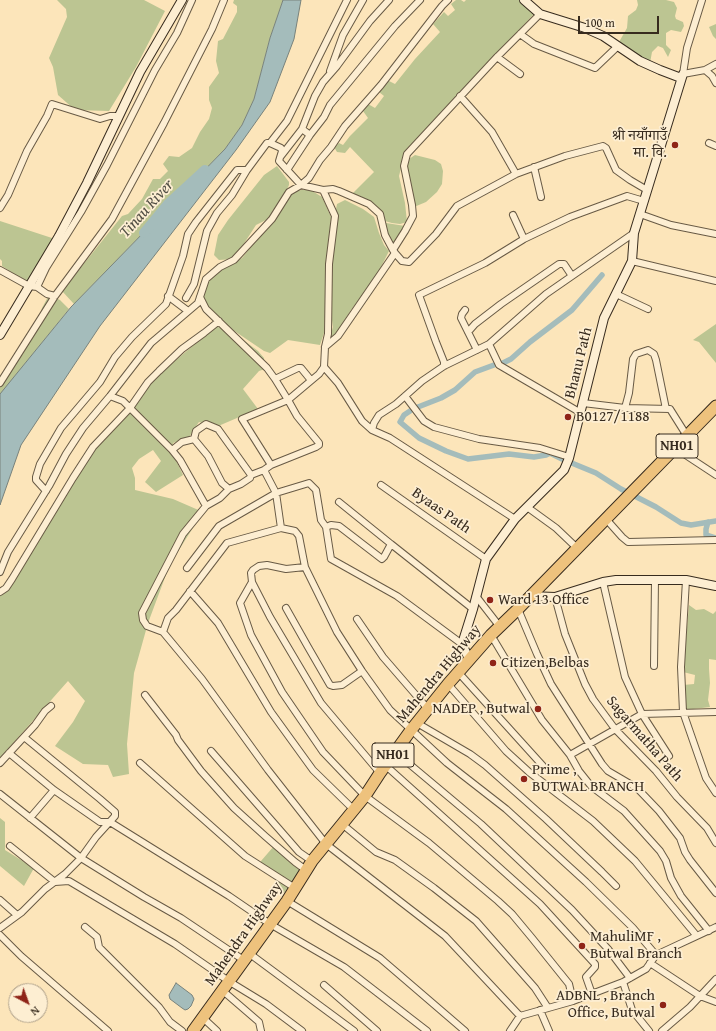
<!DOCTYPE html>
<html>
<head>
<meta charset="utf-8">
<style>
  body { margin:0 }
  #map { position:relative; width:716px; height:1031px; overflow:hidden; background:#fce5ba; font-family:"Gentium Book Plus",serif }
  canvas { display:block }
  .north { position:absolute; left:8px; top:983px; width:40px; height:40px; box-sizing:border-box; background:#fdeed2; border:1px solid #aea08a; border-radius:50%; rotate:139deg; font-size:11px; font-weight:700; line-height:16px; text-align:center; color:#372b1e }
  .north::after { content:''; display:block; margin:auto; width:14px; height:18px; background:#8f2418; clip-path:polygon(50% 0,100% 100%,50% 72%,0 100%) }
  .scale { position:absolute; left:578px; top:16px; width:81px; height:18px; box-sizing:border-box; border:2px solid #372b1e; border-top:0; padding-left:5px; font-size:12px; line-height:14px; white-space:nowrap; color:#372b1e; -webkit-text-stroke:3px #fdeed2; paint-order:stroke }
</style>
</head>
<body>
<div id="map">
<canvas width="716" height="1031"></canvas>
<div class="north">N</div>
<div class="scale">100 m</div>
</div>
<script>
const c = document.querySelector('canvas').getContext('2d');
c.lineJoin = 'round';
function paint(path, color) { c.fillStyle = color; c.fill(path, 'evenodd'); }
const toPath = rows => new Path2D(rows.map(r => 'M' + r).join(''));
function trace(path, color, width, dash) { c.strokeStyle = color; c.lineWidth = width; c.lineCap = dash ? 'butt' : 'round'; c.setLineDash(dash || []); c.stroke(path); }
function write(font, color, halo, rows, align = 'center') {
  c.font = font + ' "Gentium Book Plus","Noto Serif Devanagari",serif'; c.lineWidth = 3.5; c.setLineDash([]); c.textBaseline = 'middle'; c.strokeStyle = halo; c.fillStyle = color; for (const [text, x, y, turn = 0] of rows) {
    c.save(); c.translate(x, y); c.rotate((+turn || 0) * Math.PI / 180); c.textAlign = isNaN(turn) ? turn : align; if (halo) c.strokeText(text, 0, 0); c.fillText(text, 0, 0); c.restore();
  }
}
paint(toPath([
  [57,0,144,0,165,11,136,67,109,111,75,110,58,95,53,67,49,58,67,17,66,9],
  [234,0,283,0,270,38,254,99,242,125,225,149,74,304,62,291,122,216,128,214,142,199,153,179,160,179,168,171,163,164,169,156,179,157,192,148,200,132,209,119,212,108,209,100,209,87,219,73,216,61,218,41,223,39,237,12,237,6,233,3],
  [456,0,461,0,464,2,466,0,519,0,534,14,405,152,399,176,405,203,407,222,400,224,392,223,381,220,370,208,349,197,374,172,350,147,345,153,337,152,334,147,339,143,343,145,350,136,368,118,363,111,368,104,375,108,384,96,379,92,387,80,395,84,415,59,440,32,433,24,444,12,448,16,455,10,451,4],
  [637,0,666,0,674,2,677,8,675,16,676,19,683,22,684,26,681,32,671,30,666,33,666,45,671,50,668,57,663,48,658,46,652,52,650,63,624,48,619,42,627,28,628,16,636,10,638,5],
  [716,24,716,39,713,36,709,27],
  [415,155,435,160,441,164,443,171,442,184,437,192,426,202,414,207,405,164,409,159],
  [277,166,289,182,289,185,281,202,268,219,256,225,234,259,219,260,214,255,218,235,228,220,264,175],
  [309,189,322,197,331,217,324,333,320,345,288,340,270,353,264,351,227,326,215,319,203,299,209,280,216,273,242,258,269,225,294,191],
  [345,200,363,209,374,217,379,233,384,245,389,251,376,277,351,310,333,339,329,340,333,327,331,314,334,219,337,204],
  [0,221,55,239,31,279,25,281,2,266,2,261,0,259],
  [380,222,405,226,391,250,383,239],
  [49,295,60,300,69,309,0,395,0,377,8,370,34,334,42,308],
  [716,324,716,363,699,342,693,340],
  [216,326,232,333,242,339,258,351,264,358,265,369,259,371,243,389,258,409,216,427,199,422,189,437,173,443,172,452,183,475,156,492,145,482,161,461,153,450,139,459,132,468,135,478,135,490,173,499,203,512,170,564,148,623,134,673,127,744,129,774,113,777,108,765,83,764,55,746,73,722,85,701,68,681,0,758,0,594,94,441,101,437,148,384],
  [689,605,696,610,704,609,713,614,716,611,716,660,709,659,709,669,710,683,708,700,710,707,685,710,683,685,694,684,695,675,683,672],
  [0,818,5,822,5,850,34,868,24,886,0,866],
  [274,846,279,852,300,870,284,893,276,888,278,881,269,875,259,865,261,861]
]), '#bcc592');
const water = toPath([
  [283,0,301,0,294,39,270,102,236,150,100,326,21,445,0,505,0,394,71,307,225,149,242,125,254,99,270,38,283,0],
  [176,983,192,995,194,999,191,1006,188,1009,185,1010,182,1008,170,999,169,995,176,983]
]);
paint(water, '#a4bcbb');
trace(water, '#78827c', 1);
trace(toPath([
  [503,363,511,359,530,342,572,310,602,275],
  [418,407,441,398,455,390,475,372,494,365],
  [410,411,404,415,400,422,419,438,446,451,468,459,509,454,534,457,546,455,550,453,562,459,596,473,621,489,656,507,681,523,691,525,716,521],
  [708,522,706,529,706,535,716,538]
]), '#a4bcbb', 5.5);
trace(toPath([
  [144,233,168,204,205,170]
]), '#a4bcbb', 10);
const street = toPath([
  [389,0,370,21,337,66,323,82,315,96,302,129,310,135,324,117,330,105,395,26,420,0],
  [702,0,687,48,683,74,705,70,716,64],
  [520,34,534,44,595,68,618,46],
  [497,57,520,74],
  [705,70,712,76,716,83],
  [330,71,343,35,363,0],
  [460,96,492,132,516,174],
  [270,143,287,121,347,0],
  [709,143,716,146],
  [281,156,302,129],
  [534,167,541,197],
  [287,170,310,135],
  [323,190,333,189,339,191,369,204,380,214,385,235,393,250],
  [0,208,8,195,27,151,47,116,52,104,100,119,110,116,119,116],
  [640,214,671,225,716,234],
  [513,215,524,239],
  [395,253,393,250,405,231,413,216,412,205,404,166,407,154,497,57,540,14],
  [632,261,716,281],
  [0,270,29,286,37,287,47,294,55,296],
  [37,287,46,268,81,212,107,165,155,70,177,33,192,0],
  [616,294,648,309],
  [168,296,188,311],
  [200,297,206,309,267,368,275,379],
  [186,298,194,284,207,231,217,213,232,195,247,170],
  [465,310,462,314,461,318,477,350],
  [468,332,475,324,501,304,559,264,564,264,572,276],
  [489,344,499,365,581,413],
  [325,347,338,336,395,253,402,261,409,262,436,234,457,206,516,174,565,156,603,146,606,148,616,170,630,180,647,190],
  [444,366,444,362,436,342,419,295,485,263,524,239,570,217,627,196,644,201],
  [0,383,55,296,112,219,164,123,212,29,224,0],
  [110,396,123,401,172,450],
  [405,396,424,421,434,427,479,439,540,448,569,457],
  [583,403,625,408,670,409,687,436],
  [625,408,629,393,633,359,636,354,648,350,654,354,656,360,666,409],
  [372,430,374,423,379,415,396,404,422,381,444,366,489,344,546,294,634,233],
  [194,439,182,442,172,450,180,460,206,506],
  [675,448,716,475],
  [271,465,316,447,319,445,319,443,297,416,288,400,313,379],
  [264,470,271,465,242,419,288,400,275,379,298,368,301,368,310,379,313,379,319,374,324,367],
  [251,475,218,429,206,424,196,431,194,439,208,456,222,483,229,489,241,484,250,478,251,475,264,470,276,493,281,528],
  [381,485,486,559],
  [229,489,220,498,206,506,183,534,142,613,143,620,147,626,163,632,202,679,268,770,326,844,445,936,520,1016],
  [46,491,36,480,36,477,40,464,61,428,100,382,115,357,132,337,166,304,183,256,188,234,196,222,237,170,247,170,267,143,270,143,281,148,282,151,279,161,301,185,323,190,335,216,329,264,328,334,325,347,324,367,338,383,362,421,372,430,390,438,515,519],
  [339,502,391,544],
  [527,507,556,528,577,548],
  [606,519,622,537,628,542,716,540],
  [326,527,331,525,339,526,382,559,384,557,391,544,473,609],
  [305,567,286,569,267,565,259,566,253,570,251,573,252,582,270,617,321,703,380,773],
  [187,568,219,526,276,493,309,483,316,490,321,520,326,527,331,559,397,596,462,644],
  [0,572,8,552,49,486,66,454,83,428,110,396,151,343,198,303,206,279,220,267,234,260,272,219,289,192,301,185,309,178,320,160,331,147,345,126,381,85,442,6,448,0],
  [686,580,681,667,683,712,706,778,716,793],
  [252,582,240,603,251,635,282,692,323,752,365,796,429,843,498,901,512,914,532,938,569,984,573,1001],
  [603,582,625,677,642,714,716,712],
  [190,591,218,623,271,712,313,770,353,809],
  [0,592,6,588,12,579,73,478,93,447,130,408,148,382,159,371,182,349,204,333,219,321],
  [476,596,500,627],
  [555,597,565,634,585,684,593,699,615,729,656,771,677,797,707,828,716,843],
  [286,608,308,647,330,685,333,686,342,685,362,671],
  [518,609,537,654,551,684,602,764,608,771,637,788,659,811,680,838,685,852,690,860,716,893],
  [357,619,383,657,428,709],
  [163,632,168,618,176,610,227,543,281,528,295,531,299,536,305,567,337,632,362,671,390,710,447,763,506,809,586,882,633,928,656,955],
  [491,635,542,720,570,755,579,771,591,786,624,811,660,851,666,861,671,878,681,896,709,931],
  [654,666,655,579],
  [458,672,543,766],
  [448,684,506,751,529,772,593,821,635,861,696,935],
  [145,695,176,735,178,740,201,771,234,808,265,836,295,862,306,870],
  [417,723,470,754,485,765,546,819,602,872,616,886],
  [211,751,299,852,312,861],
  [395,752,481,824,572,910,608,949,630,978],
  [9,753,54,790,100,822,110,822,229,896,270,924,344,967,427,1031],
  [570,755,642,714,669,756],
  [0,763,35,725,45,711,51,706],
  [140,763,245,856,295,888],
  [385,765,540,904,595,964,595,967,586,977,592,994],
  [0,794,81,858,144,897,181,918,245,961],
  [30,818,54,790],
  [342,824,376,852,395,860,434,888,476,921,535,988,548,1008],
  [10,846,55,882,69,881,175,944,230,982,266,1004,302,1031],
  [0,900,17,915],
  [287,901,380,958,465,1031],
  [85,927,97,937,99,947,159,1007,170,1022,182,1031],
  [0,928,22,912,45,889,65,874,81,858,96,837,115,816,115,812,100,799,24,737],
  [0,935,21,956,108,1031],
  [250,954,354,1031],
  [650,963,700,996,716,1002],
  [623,982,632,1010,649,1031],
  [324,985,377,1031],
  [223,991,259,1022,261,1031],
  [540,1010,549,1031],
  [203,1018,217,1031],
  [510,1031,520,1016,573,1001,623,982,646,969,656,955,716,927],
  [662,1031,690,1007,716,979]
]);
const secondary = toPath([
  [524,0,540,14,585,28,603,36,640,61,660,70,681,78],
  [0,335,59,236,87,183,140,72,182,0],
  [530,596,555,597,603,582,616,580,686,580,716,586],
  [469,659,462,644,473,609,486,559,515,519,564,470,569,458,604,318,632,261,634,233,683,74]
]);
const highway = toPath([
  [193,1031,287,901,312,861,365,796,380,773,411,730,448,684,491,635,518,609,716,406]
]);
trace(street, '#685a45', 8);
trace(secondary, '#372b1e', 10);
trace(highway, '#372b1e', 13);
trace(street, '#fdeed2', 6);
trace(secondary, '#fdeed2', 8);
trace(highway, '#eec27d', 11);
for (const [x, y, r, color] of [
  [675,145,4,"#8f2418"],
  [568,417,4,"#8f2418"],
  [490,600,4,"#8f2418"],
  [493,663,4,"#8f2418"],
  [538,709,4,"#8f2418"],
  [524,779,4,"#8f2418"],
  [582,946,4,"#8f2418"],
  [663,1005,4,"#8f2418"]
]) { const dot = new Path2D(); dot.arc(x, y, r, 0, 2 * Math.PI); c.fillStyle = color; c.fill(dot); trace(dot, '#fdeed2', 1.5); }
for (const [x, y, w] of [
  [677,446,42],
  [393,755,42]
]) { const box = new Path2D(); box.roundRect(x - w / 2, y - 12, w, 24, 3); c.fillStyle = '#fdeed2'; c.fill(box); trace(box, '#372b1e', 1); }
write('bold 14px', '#372b1e', null, [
  ["NH01",677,446],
  ["NH01",393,755]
]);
write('15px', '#372b1e', '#fdeed2', [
  ["श्री नयाँगाउँ",667,136,"right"],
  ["मा. वि.",667,153,"right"],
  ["B0127/1188",576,417],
  ["Ward 13 Office",498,600],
  ["Citizen,Belbas",501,663],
  ["NADEP , Butwal",530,709,"right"],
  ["Prime ,",532,770],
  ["BUTWAL BRANCH",532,787],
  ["MahuliMF ,",590,937],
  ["Butwal Branch",590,954],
  ["ADBNL , Branch",655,996,"right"],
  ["Office, Butwal",655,1013,"right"]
], 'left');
write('15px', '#372b1e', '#fdeed2', [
  ["Bhanu Path",579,363,-76],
  ["Byaas Path",441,511,35],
  ["Mahendra Highway",439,674,-50],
  ["Sagarmatha Path",644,739,49],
  ["Mahendra Highway",244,934,-55]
]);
write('italic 16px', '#524f45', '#fdeed2', [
  ["Tinau River",147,209,-48]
]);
</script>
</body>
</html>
